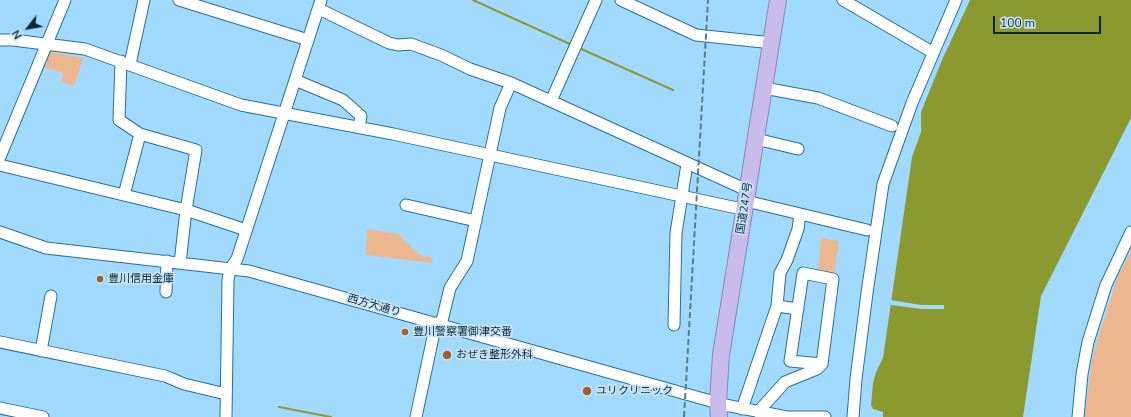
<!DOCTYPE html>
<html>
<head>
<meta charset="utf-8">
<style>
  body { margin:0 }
  #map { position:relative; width:1131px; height:417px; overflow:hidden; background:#a1dafe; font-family:"Nunito Sans",sans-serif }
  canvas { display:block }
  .north { position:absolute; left:8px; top:8px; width:40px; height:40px; -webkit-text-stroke:3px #c8e3f5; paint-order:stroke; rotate:239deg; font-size:11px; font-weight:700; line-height:16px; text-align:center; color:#0b2a3b }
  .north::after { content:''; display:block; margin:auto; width:14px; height:18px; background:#0b2a3b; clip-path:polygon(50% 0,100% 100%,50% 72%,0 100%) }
  .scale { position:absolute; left:993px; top:16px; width:108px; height:18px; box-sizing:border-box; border:2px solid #0b2a3b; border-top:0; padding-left:5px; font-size:12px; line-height:14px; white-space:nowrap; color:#0b2a3b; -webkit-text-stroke:3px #c8e3f5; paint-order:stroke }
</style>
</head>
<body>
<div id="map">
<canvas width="1131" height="417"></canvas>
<div class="north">N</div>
<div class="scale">100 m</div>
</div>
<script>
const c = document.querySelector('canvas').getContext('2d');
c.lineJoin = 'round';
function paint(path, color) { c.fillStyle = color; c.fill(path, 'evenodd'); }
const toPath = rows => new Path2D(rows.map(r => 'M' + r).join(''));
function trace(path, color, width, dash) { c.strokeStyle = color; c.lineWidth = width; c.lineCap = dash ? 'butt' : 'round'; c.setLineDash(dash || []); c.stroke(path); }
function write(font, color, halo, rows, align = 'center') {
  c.font = font + ' "Nunito Sans","Noto Sans JP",sans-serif'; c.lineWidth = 3.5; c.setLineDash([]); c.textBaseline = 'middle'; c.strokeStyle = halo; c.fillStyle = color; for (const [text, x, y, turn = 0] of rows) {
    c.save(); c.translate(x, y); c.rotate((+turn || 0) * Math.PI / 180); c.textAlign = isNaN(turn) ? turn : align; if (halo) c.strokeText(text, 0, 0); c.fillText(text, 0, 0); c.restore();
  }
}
paint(toPath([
  [46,51,83,58,74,86,61,82,63,73,40,66],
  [367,229,398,234,417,253,424,257,430,256,433,263,366,255],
  [821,238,839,241,834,276,818,271],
  [1131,251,1131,417,1085,417,1091,366,1097,341,1117,279]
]), '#ecb68f');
paint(toPath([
  [970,0,1131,0,1131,118,1041,296,1023,417,883,417,883,412,873,409,871,405,873,383,876,372,883,358,912,157,921,132,921,112,942,60]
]), '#8b9931');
paint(toPath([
  [891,300,921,305,944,305,944,309,922,309,891,305]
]), '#a1dafe');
trace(toPath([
  [473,0,572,45],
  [579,48,673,90],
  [279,407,331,417]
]), '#8b9931', 2);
const minor = toPath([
  [179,0,308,40],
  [621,0,696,35,763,42],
  [843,0,932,52],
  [319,9,389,43,398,45,411,44,441,55,470,69,511,83,740,187],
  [0,40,13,40,85,49,241,105,393,134,737,208],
  [121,61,119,120,140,134,196,150,186,210,180,263],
  [130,64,144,0],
  [295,80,343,100,361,116,359,127],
  [764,88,818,98,892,126],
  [551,101,596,0],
  [756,139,798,149],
  [0,157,65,0],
  [0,165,186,210,246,230],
  [124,195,140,134],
  [746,201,867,230],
  [406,205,476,221],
  [0,232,46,248,249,271,725,405,787,417,825,417],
  [166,292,167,261],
  [777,306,798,309],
  [441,325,450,288,467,261,500,108,511,83],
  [674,325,676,233,687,164],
  [0,342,165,376,184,384,226,394],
  [41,351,51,296],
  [0,408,43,417],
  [742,409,777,306,780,273,787,260,798,229,800,214],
  [758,412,785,382,817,369,822,364,833,279,803,273,790,361,822,364],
  [226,417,228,280,230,269,237,259,321,0],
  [416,417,436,323],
  [853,417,856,379,867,293,883,184,912,103,956,0],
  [1078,417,1082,374,1088,342,1106,285,1131,232]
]);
const highway = toPath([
  [719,417,718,402,721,355,778,0]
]);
trace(minor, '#26719a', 13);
trace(highway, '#8689af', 18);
trace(minor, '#fff', 11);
trace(highway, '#c9bced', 16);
trace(toPath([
  [684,417,708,0]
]), '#527d97', 2, [6, 3]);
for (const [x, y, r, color] of [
  [100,279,4,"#a05f2a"],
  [405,332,4,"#a05f2a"],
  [447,355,5,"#a05f2a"],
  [587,391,5,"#a05f2a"]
]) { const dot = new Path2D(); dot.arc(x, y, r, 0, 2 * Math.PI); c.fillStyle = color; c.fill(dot); trace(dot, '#c8e3f5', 1.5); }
write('11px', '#0b2a3b', '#c8e3f5', [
  ["国道247号",745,208,-81],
  ["西方大通り",374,306,16]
]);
write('11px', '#0b2a3b', '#c8e3f5', [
  ["豊川信用金庫",108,279],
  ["豊川警察署御津交番",413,332],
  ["おぜき整形外科",456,355],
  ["ユリクリニック",596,391]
], 'left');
</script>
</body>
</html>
